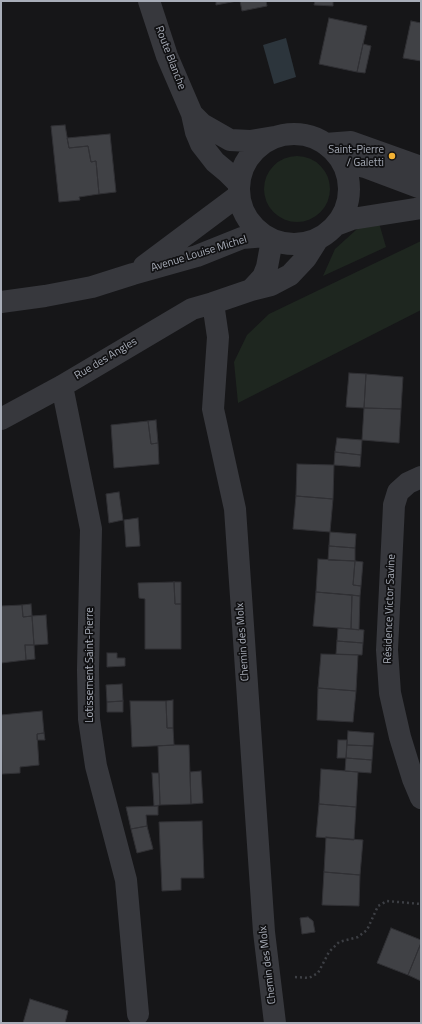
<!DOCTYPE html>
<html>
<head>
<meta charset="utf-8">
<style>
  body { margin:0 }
  #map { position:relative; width:422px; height:1024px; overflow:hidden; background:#161618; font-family:"Titillium Web",sans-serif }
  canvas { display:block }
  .frame { position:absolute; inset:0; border:2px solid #a8adb8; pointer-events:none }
</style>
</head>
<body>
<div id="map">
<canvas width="422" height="1024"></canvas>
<div class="frame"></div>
</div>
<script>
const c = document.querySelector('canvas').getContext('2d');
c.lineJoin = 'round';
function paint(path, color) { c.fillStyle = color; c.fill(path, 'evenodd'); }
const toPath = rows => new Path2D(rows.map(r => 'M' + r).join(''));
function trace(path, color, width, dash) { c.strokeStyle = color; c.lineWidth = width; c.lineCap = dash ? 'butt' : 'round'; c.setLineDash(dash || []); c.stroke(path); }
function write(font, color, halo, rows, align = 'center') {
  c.font = font + ' "Titillium Web",sans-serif'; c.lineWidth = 3.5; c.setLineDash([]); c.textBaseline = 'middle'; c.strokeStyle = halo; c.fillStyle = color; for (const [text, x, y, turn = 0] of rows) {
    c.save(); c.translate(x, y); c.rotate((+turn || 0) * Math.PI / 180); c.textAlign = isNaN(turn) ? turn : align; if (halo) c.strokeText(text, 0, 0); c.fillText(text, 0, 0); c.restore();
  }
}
paint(toPath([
  '264 189a33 33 0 1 1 66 0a33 33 0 1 1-66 0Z',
  [379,223,386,247,323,276,335,249,356,230,364,225],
  [421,241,421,310,238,403,234,362,247,335,269,314]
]), '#1e261f');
paint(toPath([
  [286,38,296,77,274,84,263,45]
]), '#2c353c');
const building = toPath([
  [216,1,237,1,216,5,216,1],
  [240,1,266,1,267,6,242,11,240,1],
  [315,1,333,1,333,6,314,5,315,1],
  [329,18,367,26,357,72,319,64,329,18],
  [411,21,421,23,421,61,403,58,411,21],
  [363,44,371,46,365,73,357,72,363,44],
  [65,125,69,148,88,146,91,162,96,161,99,194,79,197,80,200,59,202,51,126,65,125],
  [110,134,116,192,99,194,96,161,91,162,88,146,69,148,67,138,110,134],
  [349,373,366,374,364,408,346,407,349,373],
  [366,374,403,377,401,409,364,408,366,374],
  [364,408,401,409,399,443,362,440,364,408],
  [156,420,158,443,151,444,148,421,156,420],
  [148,421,151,444,158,443,159,464,114,468,111,425,148,421],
  [337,438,362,440,361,455,335,452,337,438],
  [335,452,361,455,360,467,334,465,335,452],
  [297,464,334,465,333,499,296,496,297,464],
  [119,492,123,520,109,523,106,494,119,492],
  [296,496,333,499,330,532,293,529,296,496],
  [138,518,140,546,126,547,124,520,138,518],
  [330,532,356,534,355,548,329,546,330,532],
  [329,546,355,548,355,561,328,560,329,546],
  [318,559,355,561,353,585,361,586,360,596,316,592,318,559],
  [355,561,363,562,361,586,353,585,355,561],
  [174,582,181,582,181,604,175,604,174,582],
  [174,582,175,604,181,604,181,649,145,649,145,599,139,598,138,583,174,582],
  [316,592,352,595,351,629,313,626,316,592],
  [352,595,360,596,359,630,351,629,352,595],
  [31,604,32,616,23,617,22,605,31,604],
  [22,605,23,617,32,616,34,645,25,645,26,660,1,663,1,606,22,605],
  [46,615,48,644,34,645,32,616,46,615],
  [338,628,364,630,363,643,337,641,338,628],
  [337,641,363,643,362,655,336,654,337,641],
  [25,645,34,645,35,659,26,660,25,645],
  [107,653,117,653,117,658,125,658,125,666,107,667,107,653],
  [321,654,358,655,356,691,318,688,321,654],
  [122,684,123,701,107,702,106,685,122,684],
  [318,688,356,691,353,722,317,720,318,688],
  [173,700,173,728,167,728,166,701,173,700],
  [123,701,123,712,107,712,107,702,123,701],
  [130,701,166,701,167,728,173,728,174,745,132,747,130,701],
  [42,711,44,733,37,734,39,765,20,767,20,773,2,774,1,715,42,711],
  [348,731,374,733,373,746,347,745,348,731],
  [44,733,45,740,37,740,37,734,44,733],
  [338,740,347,740,346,758,337,758,338,740],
  [174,745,189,745,191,804,160,805,158,746,174,745],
  [347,745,373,746,372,760,346,758,347,745],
  [346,758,372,760,371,773,345,771,346,758],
  [321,769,358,772,356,807,319,804,321,769],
  [201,771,203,803,191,804,190,772,201,771],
  [152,773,159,773,160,805,154,806,152,773],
  [319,804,356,807,354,840,316,837,319,804],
  [158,806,158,815,146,815,147,826,131,829,126,807,158,806],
  [202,821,204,878,181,878,181,890,162,891,159,822,202,821],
  [147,826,153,849,137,853,131,829,147,826],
  [326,837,363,840,360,875,324,872,326,837],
  [324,872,360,875,359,906,322,905,324,872],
  [308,917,313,921,315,932,302,934,300,918,308,917],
  [391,928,421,940,421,943,408,975,377,963,391,928],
  [421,943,421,981,408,975,421,943],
  [30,999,68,1011,65,1023,23,1023,30,999]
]);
paint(building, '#404145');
trace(building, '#303034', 1);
trace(toPath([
  [295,977,309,978,318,973,329,952,339,942,358,937,367,930,378,906,387,901,421,904]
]), '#3d3f44', 2.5, [2, 3]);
trace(toPath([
  [149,1,167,56,192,114,196,132,201,144,215,162,227,172,239,184],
  [192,114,202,124,230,140,250,141,274,137],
  '239 189a55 55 0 1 1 110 0a55 55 0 1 1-110 0Z',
  [325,144,351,142,421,167],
  [342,162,365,167,421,188],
  [336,225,352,219,421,208],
  [272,240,267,267,263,277,251,290,271,285,290,275,306,258,318,239],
  [144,266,239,195],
  [251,290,213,303,218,337,213,409,235,509,264,932,275,1023],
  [1,302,45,296,92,287,133,274,197,256,242,238,266,236],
  [62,386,91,529,88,670,89,719,96,766,126,880,138,1014],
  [1,419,62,386,192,309,213,303],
  [421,477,408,483,398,492,394,505,387,650,390,693,400,737,413,779,421,798]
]), '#37383d', 22);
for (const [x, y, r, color] of [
  [392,156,4,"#f2b134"]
]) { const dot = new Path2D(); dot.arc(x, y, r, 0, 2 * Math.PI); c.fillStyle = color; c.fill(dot); trace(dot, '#111113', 1.5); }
write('11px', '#a8adb8', '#111113', [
  ["Route Blanche",170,58,69],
  ["Avenue Louise Michel",199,254,-17],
  ["Rue des Angles",106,359,-31],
  ["Résidence Victor Savine",390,609,-88],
  ["Chemin des Molx",243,642,-94],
  ["Lotissement Saint-Pierre",90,665,-90],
  ["Chemin des Molx",268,965,-97]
]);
write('11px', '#a8adb8', '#111113', [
  ["Saint-Pierre",384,150],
  ["/ Galetti",384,163]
], 'right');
</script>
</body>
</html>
